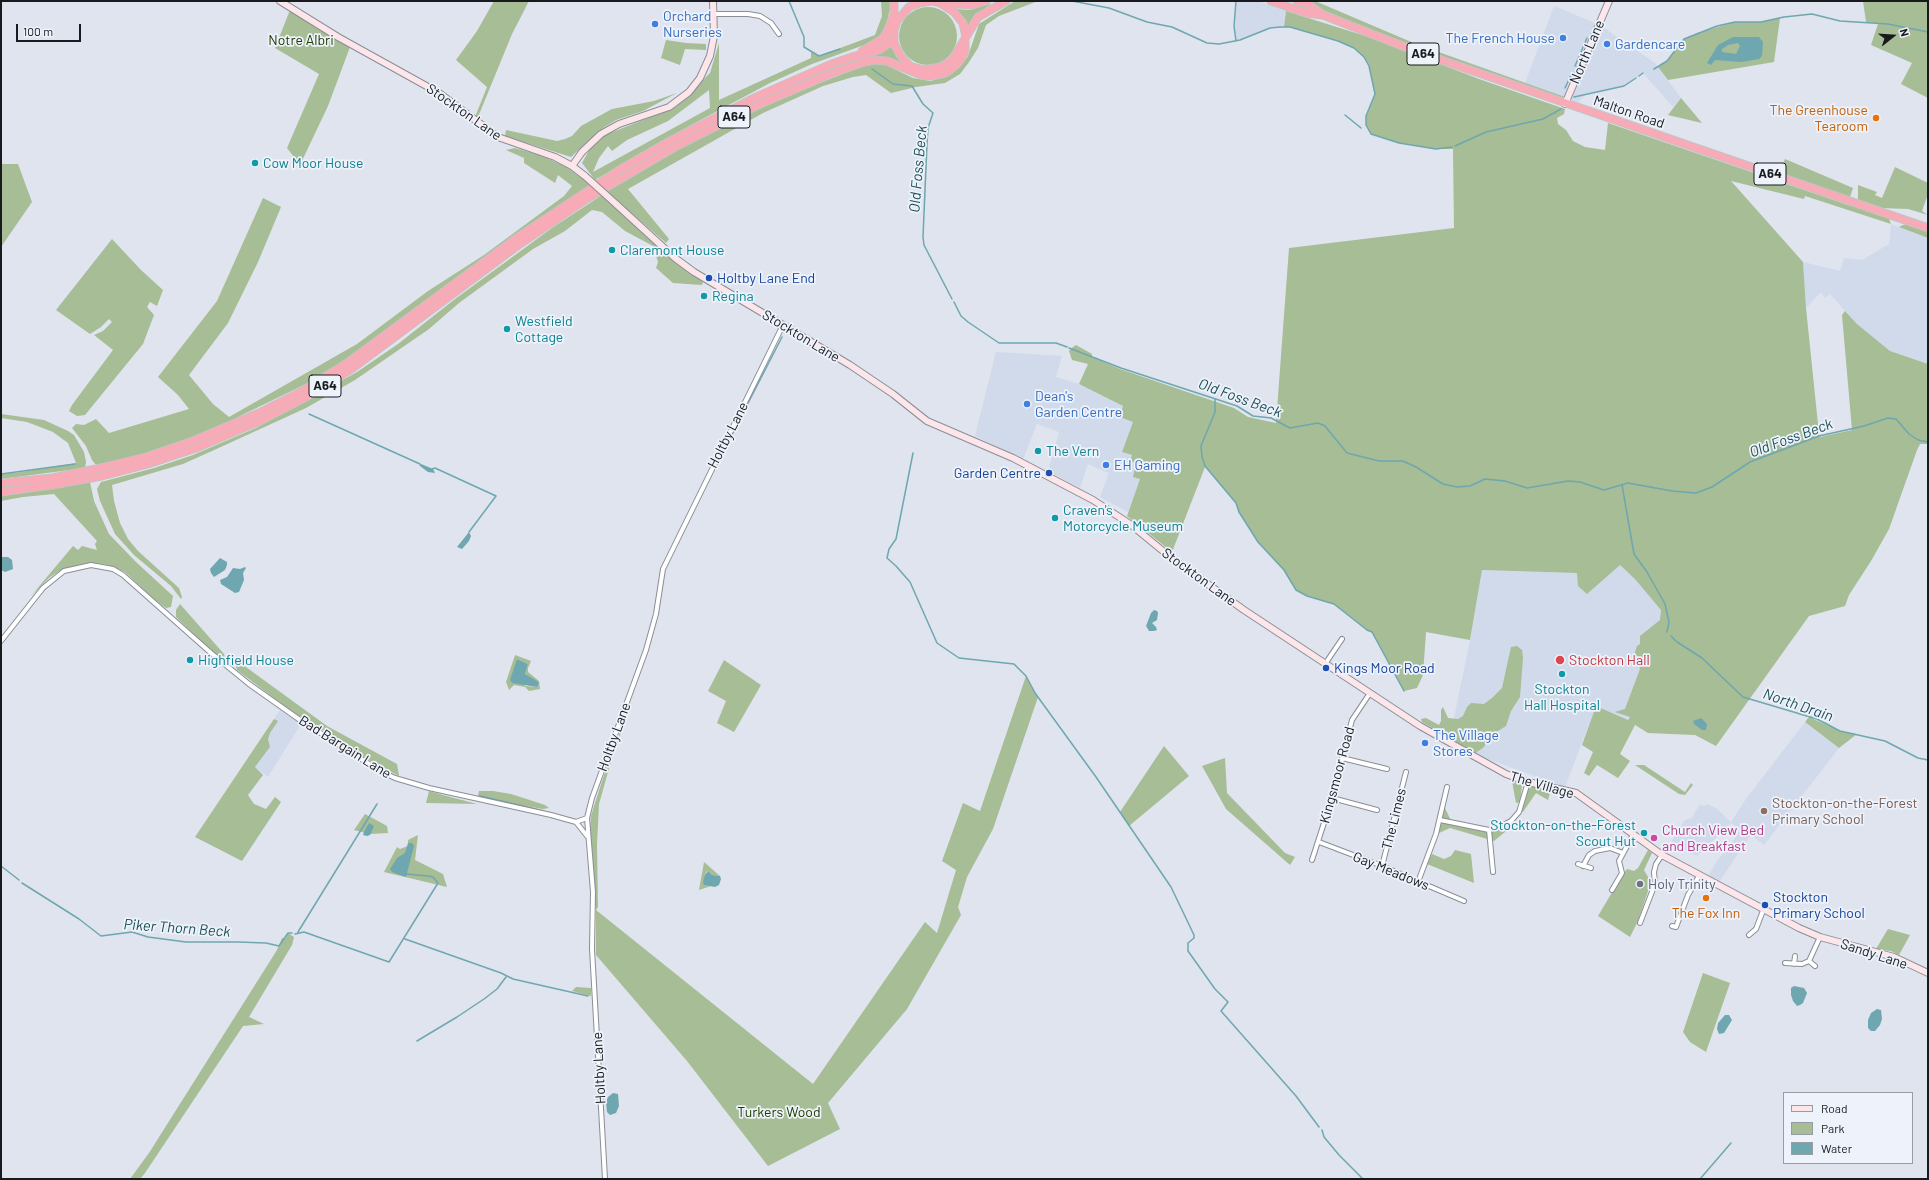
<!DOCTYPE html>
<html>
<head>
<meta charset="utf-8">
<style>
  body { margin:0 }
  #map { position:relative; width:1929px; height:1180px; overflow:hidden; background:#dfe4ee; font-family:Barlow,sans-serif }
  canvas { display:block }
  .frame { position:absolute; inset:0; border:2px solid #191a1e; pointer-events:none }
  .legend { position:absolute; left:1783px; top:1092px; width:130px; height:72px; box-sizing:border-box; background:#edf2fb; border:1px solid #989ca3; margin:0; padding:5px 7px; list-style:none; font-size:12px; color:#191a1e }
  .legend li { display:flex; align-items:center; gap:8px; height:20px }
  .legend b { width:20px; border:1px solid #989ca3 }
  .north { position:absolute; left:1873px; top:16px; width:40px; height:40px; -webkit-text-stroke:3px #edf2fb; paint-order:stroke; rotate:73deg; font-size:11px; font-weight:700; line-height:16px; text-align:center; color:#191a1e }
  .north::after { content:''; display:block; margin:auto; width:14px; height:18px; background:#191a1e; clip-path:polygon(50% 0,100% 100%,50% 72%,0 100%) }
  .scale { position:absolute; left:16px; top:24px; width:65px; height:18px; box-sizing:border-box; border:2px solid #191a1e; border-top:0; padding-left:5px; font-size:12px; line-height:14px; white-space:nowrap; color:#191a1e; -webkit-text-stroke:3px #edf2fb; paint-order:stroke }
</style>
</head>
<body>
<div id="map">
<canvas width="1929" height="1180"></canvas>
<div class="frame"></div>
<ul class="legend">
<li><b style="height:5px;background:#fde6e9"></b>Road</li>
<li><b style="height:11px;background:#a6bd95"></b>Park</li>
<li><b style="height:11px;background:#6ea7b0"></b>Water</li>
</ul>
<div class="north">N</div>
<div class="scale">100 m</div>
</div>
<script>
const c = document.querySelector('canvas').getContext('2d');
c.lineJoin = 'round';
function paint(path, color) { c.fillStyle = color; c.fill(path, 'evenodd'); }
const toPath = rows => new Path2D(rows.map(r => 'M' + r).join(''));
function trace(path, color, width, dash) { c.strokeStyle = color; c.lineWidth = width; c.lineCap = dash ? 'butt' : 'round'; c.setLineDash(dash || []); c.stroke(path); }
function write(font, color, halo, rows, align = 'center') {
  c.font = font + ' Barlow,sans-serif'; c.lineWidth = 3.5; c.setLineDash([]); c.textBaseline = 'middle'; c.strokeStyle = halo; c.fillStyle = color; for (const [text, x, y, turn = 0] of rows) {
    c.save(); c.translate(x, y); c.rotate((+turn || 0) * Math.PI / 180); c.textAlign = isNaN(turn) ? turn : align; if (halo) c.strokeText(text, 0, 0); c.fillText(text, 0, 0); c.restore();
  }
}
paint(toPath([
  [1236,1,1258,1,1286,11,1284,27,1270,28,1236,41,1234,26],
  [1554,6,1600,25,1655,63,1681,98,1673,107,1643,73,1624,86,1587,94,1578,102,1525,83],
  [1891,224,1928,238,1928,364,1890,351,1857,324,1830,294,1825,298,1821,292,1806,308,1803,262,1840,271,1844,258,1862,260,1889,244],
  [996,352,1062,356,1056,377,1079,384,1123,406,1133,422,1122,452,1132,455,1136,462,1140,479,1128,512,1100,497,1109,473,1088,464,1080,488,1048,471,1059,432,1037,424,1023,459,975,436],
  [1624,534,1660,595,1668,630,1628,720,1596,706,1565,787,1485,758,1448,738,1454,718,1470,640,1482,570,1577,573],
  [280,710,301,724,268,777,255,767,270,747,268,739,270,733,277,721,274,719],
  [1805,722,1839,748,1764,845,1751,835,1719,882,1708,877,1715,864,1741,830,1731,823,1697,856,1671,842,1685,820,1692,818,1700,804,1704,806,1707,804,1717,809,1731,822,1746,799]
]), '#d1daea');
paint(toPath([
  [494,1,529,1,512,34,478,117,475,117,487,87,456,60,477,31],
  [881,1,891,1,890,10,886,25,880,35,875,41,812,64,770,83,680,131,595,180,582,163,591,147,605,135,676,107,710,73,719,43,719,100,811,58,811,52,819,56,875,35,882,16],
  [709,90,710,108,593,172,599,158,608,146,612,151,627,140,668,121],
  [1015,1,1038,1,999,16,986,25,978,48,969,62,960,74,945,83,916,87,891,93,866,75,853,77,823,86,763,113,628,189,669,239,666,243,606,191,713,130,785,97,870,63,886,65,913,78,930,81,946,77,959,68,968,56,979,24],
  [1301,1,1315,1,1416,44,1565,97,1563,100,1411,46],
  [1863,1,1928,1,1928,98,1901,84,1912,63,1871,45,1878,24,1866,22],
  [992,3,971,20,967,29,954,9,970,10],
  '899 36a29 29 0 1 1 58 0a29 29 0 1 1-58 0Z',
  [290,10,350,47,328,106,300,165,287,148,319,74,275,48],
  [1286,11,1378,40,1479,79,1565,109,1564,114,1557,118,1558,124,1566,130,1573,141,1585,147,1605,150,1608,123,1848,205,1885,215,1889,219,1891,224,1805,196,1804,199,1731,181,1803,262,1806,308,1819,434,1820,437,1852,430,1842,315,1845,311,1857,324,1890,351,1928,364,1928,444,1920,444,1917,450,1889,529,1871,561,1849,595,1845,606,1809,616,1716,746,1695,735,1648,733,1635,725,1620,754,1630,761,1618,778,1597,765,1589,776,1584,773,1593,752,1582,745,1596,706,1628,720,1630,717,1615,712,1625,709,1640,669,1638,656,1634,655,1637,646,1640,644,1640,636,1660,620,1661,610,1635,579,1620,565,1587,594,1578,586,1577,573,1482,570,1470,640,1426,632,1423,675,1417,688,1404,691,1372,632,1367,630,1334,604,1307,596,1296,590,1284,570,1258,542,1239,512,1236,503,1205,467,1172,552,1127,516,1140,479,1133,477,1136,463,1130,461,1132,455,1122,452,1133,422,1120,417,1123,406,1079,384,1088,364,1072,360,1069,351,1073,347,1076,345,1092,354,1092,357,1120,369,1234,408,1248,417,1276,423,1289,248,1454,228,1453,149,1436,149,1399,143,1371,134,1366,125,1366,116,1375,94,1369,66,1364,57,1354,48,1338,41,1290,27,1284,27],
  [1780,18,1774,62,1668,80,1658,67,1667,61,1681,41,1697,33,1735,22,1761,22],
  [666,40,686,43,706,44,706,50,685,49,680,65,661,58],
  [892,44,907,66,869,58,881,53],
  [677,93,643,111,616,120,603,128,571,157,505,136,506,130,557,141,565,139,572,136,581,126,612,109,654,101],
  [1681,98,1702,123,1668,115],
  [515,148,539,155,565,166,591,185,340,365,312,381,242,415,222,426,181,442,135,457,100,464,95,464,92,460,86,446,72,428,76,424,84,425,96,419,109,433,189,409,178,395,158,377,217,301,263,198,281,207,258,262,228,323,189,375,213,404,229,417,357,344,428,291,484,255,564,196,572,186,558,175,555,183,524,163,524,158,506,150],
  [1785,159,1853,188,1850,197,1779,174],
  [1,164,18,164,32,202,1,247],
  [1895,167,1928,183,1928,194,1922,211,1928,215,1908,209,1881,208,1858,201,1858,185,1877,192,1875,195,1882,198],
  [602,195,678,265,703,282,702,285,673,283,656,268,658,262,653,246,625,231,602,212,592,210,565,231,533,249,459,303,429,329,355,380,306,408,223,446,183,464,112,485,114,501,120,523,128,539,138,551,179,588,182,597,181,599,171,586,134,555,115,534,100,501,97,489,101,482,154,468,193,455,256,428,357,372,398,344,455,299,552,228],
  [1903,225,1910,225,1928,231,1928,238,1899,227],
  [112,239,141,270,163,290,157,306,150,302,147,307,154,315,143,344,85,415,77,416,69,411,72,405,113,350,94,335,103,331,112,322,109,319,101,327,90,334,56,310],
  [1,414,44,420,68,431,74,435,84,452,86,462,85,468,1,479,1,473,15,473,76,463,68,443,53,432,27,422,1,418],
  [90,482,94,501,109,534,136,562,173,596,171,607,166,608,155,600,125,572,108,565,96,563,82,564,61,570,50,577,31,596,73,546,78,550,82,546,97,550,95,544,97,541,54,494,23,497,1,501,1,495],
  [180,604,224,654,225,658,221,659,210,650,176,617,176,610],
  [1517,646,1522,650,1523,658,1520,697,1511,711,1506,726,1493,734,1483,748,1475,753,1422,722,1421,719,1426,718,1439,725,1441,721,1441,710,1443,707,1448,718,1458,719,1463,716,1467,707,1471,703,1484,704,1492,698,1502,688,1511,647],
  [515,655,531,661,528,668,528,672,539,681,540,689,529,691,525,687,514,685,509,690,506,682],
  [517,659,528,664,525,674,537,687,525,686],
  [724,660,761,685,734,732,717,723,726,701,708,691],
  [239,662,327,726,397,764,399,776,350,750,311,722,295,714,237,670,235,664],
  [1026,676,1038,697,993,829,967,877,958,907,961,915,907,1009,828,1103,840,1129,768,1166,687,1061,596,955,596,910,590,831,591,816,602,781,631,702,610,765,599,804,597,844,598,907,596,910,813,1084,925,922,937,933,956,870,942,861,963,803,980,811],
  [1809,717,1840,731,1857,734,1839,748,1805,722],
  [274,719,278,721,270,733,268,739,270,747,255,767,263,775,248,795,254,804,266,809,275,797,281,802,242,861,195,837],
  [1164,746,1189,776,1129,826,1120,812],
  [1225,758,1227,793,1285,853,1295,857,1290,865,1226,809,1202,766],
  [1635,765,1644,765,1685,792,1691,783,1693,785,1685,795,1679,794],
  [1512,781,1519,783,1522,785,1520,802,1516,803],
  [1532,786,1551,789,1548,800,1536,793,1523,812,1521,811,1528,790],
  [429,791,443,795,477,804,426,803],
  [479,791,493,791,511,794,545,805,549,808,543,809,496,801,478,796],
  [1444,806,1453,825,1492,832,1511,825,1505,832,1494,841,1450,828,1439,833],
  [365,814,387,826,388,833,370,834,354,830],
  [418,835,415,860,443,874,447,887,384,872,397,847,400,849,408,846,408,840],
  [1455,850,1471,854,1474,883,1427,864,1432,854,1444,859,1451,856],
  [1648,850,1652,853,1644,870,1651,882,1638,921,1630,937,1598,916,1623,874,1627,869,1634,871,1638,868],
  [704,862,720,876,712,875,708,871,706,872,704,885,711,886,699,890],
  [1888,929,1910,935,1899,955,1891,951,1876,949],
  [288,933,294,937,292,945,249,1017,264,1024,243,1026,145,1173,140,1179,130,1179,149,1153,277,950,282,938,285,939],
  [1703,973,1730,983,1706,1052,1690,1042,1683,1032],
  [576,987,591,988,591,996,572,991]
]), '#a6bd95');
paint(toPath([
  [1733,37,1759,37,1763,42,1762,56,1759,59,1741,62,1715,60,1711,65,1707,63,1718,45],
  [1738,43,1740,46,1736,54,1722,52,1722,49,1728,45],
  [421,464,433,469,435,473,428,472,420,466,419,465],
  [469,532,471,536,469,541,462,549,457,547],
  [1,557,8,557,12,560,13,569,5,572,1,570],
  [220,558,227,562,227,565,225,570,214,577,211,573,210,569],
  [245,567,246,568,243,573,244,580,239,592,235,593,221,584,220,580,227,577,233,568,240,569],
  [1154,610,1157,611,1158,613,1157,620,1152,623,1156,627,1157,630,1154,631,1149,631,1146,626,1151,613],
  [517,659,528,664,525,674,537,681,539,683,537,687,512,683,510,680],
  [1701,718,1707,724,1706,730,1702,730,1694,724,1693,721],
  [369,823,374,826,370,835,367,836,363,835,364,832],
  [408,843,412,843,414,846,406,877,392,872,390,869,397,858,405,853],
  [708,871,712,875,720,876,721,879,719,885,715,887,704,885,703,882,705,875],
  [1794,986,1804,988,1807,993,1803,1003,1800,1005,1797,1006,1793,1001,1791,995,1791,988],
  [1877,1009,1881,1010,1882,1019,1880,1025,1875,1031,1871,1031,1868,1028,1868,1020,1871,1013],
  [1725,1015,1729,1015,1732,1020,1724,1033,1719,1034,1717,1029,1718,1023],
  [613,1093,618,1094,619,1106,616,1113,610,1115,607,1112,606,1102,608,1097]
]), '#6ea7b0');
trace(toPath([
  [789,1,804,37,804,47,819,56,840,49],
  [1072,1,1109,8,1147,22,1172,27,1207,43,1219,44,1240,40,1270,28,1280,27,1290,27,1338,41,1354,48,1364,57,1369,66,1375,94,1366,116,1366,125,1371,134,1399,143,1436,149,1452,147],
  [1236,41,1234,26,1236,1],
  [1575,66,1587,38],
  [872,69,893,84,912,86,923,104,933,113,928,128,927,144,923,237,924,245,952,299],
  [1654,69,1667,61,1684,39,1717,26,1735,22,1761,22,1784,17,1812,14,1840,21,1888,24,1928,32],
  [1639,76,1643,73],
  [1565,88,1572,73],
  [1574,97,1624,86,1636,78],
  [1345,115,1361,128],
  [1455,146,1486,132,1543,119,1561,109],
  [954,302,961,316,968,322,999,343,1056,343,1067,347],
  [1069,348,1121,368,1237,406,1253,416,1271,418,1290,428,1318,423,1325,426,1347,453,1379,461,1403,461,1416,467,1443,484,1457,487,1470,486,1485,479,1505,481,1527,488,1568,481,1580,482,1604,490,1628,483,1672,491,1696,493,1712,487,1750,462,1819,436,1864,426,1888,418,1896,419,1909,434,1918,440,1928,442],
  [1215,400,1215,412,1201,446,1202,457,1205,466,1236,503,1239,512,1258,542,1284,570,1296,590,1307,596,1334,604,1367,630,1372,632,1404,691],
  [309,414,420,464],
  [913,453,896,539,889,549,887,558,896,566,910,582,937,643,959,658,1014,664,1026,676,1035,693,1096,777,1171,887,1194,935,1194,938,1188,943,1188,951,1215,989,1228,1002,1221,1011,1296,1096,1319,1127],
  [432,469,435,468,496,496,469,532],
  [1,474,75,464],
  [1622,485,1634,554,1647,572,1665,604,1669,622,1667,632],
  [705,487,782,337],
  [1671,636,1676,641],
  [1677,642,1702,658,1743,697,1817,719,1840,731,1885,741,1918,758,1928,760],
  [480,796,544,811],
  [1,866,19,880],
  [22,883,79,919,101,936,132,932,148,937,186,942,238,942,266,943,279,946,288,933,292,933],
  [298,932,377,804],
  [295,934,304,932,389,962,438,883,433,877,428,876,406,874],
  [405,939,501,973,513,979,588,996],
  [417,1041,457,1017,484,999,497,989,506,977],
  [1322,1130,1324,1137,1339,1155,1363,1179],
  [1700,1179,1731,1143]
]), '#6ea7b0', 1.5);
const street = toPath([
  [714,14,748,14,760,16,771,23,779,34],
  [1,641,43,588,64,571,91,565,113,569,123,575,211,653,249,684,300,720,380,771,395,778,429,788,551,815,576,822,587,836],
  [1325,664,1342,639],
  [1342,758,1387,769],
  [1332,798,1377,810],
  [1440,820,1489,830,1498,828,1511,821,1519,812,1528,782],
  [576,822,587,818],
  [1489,830,1493,872],
  [1319,842,1382,866,1464,901],
  [1312,860,1332,798,1352,720,1370,693],
  [1578,864,1591,868],
  [1382,866,1406,772],
  [1583,866,1589,855,1595,851,1610,848,1623,853],
  [1418,882,1436,834,1447,787],
  [1612,890,1622,873,1619,861,1633,835],
  [1640,923,1655,884,1654,872,1656,864,1662,855],
  [1672,926,1676,927,1688,895,1699,876],
  [1749,935,1756,929,1764,908],
  [1809,961,1815,966],
  [1785,963,1802,964,1809,961,1820,937],
  [1794,964,1795,956],
  [605,1179,592,949,593,892,587,818,592,798,646,650,656,614,663,569,783,325]
]);
const secondary = toPath([
  [280,1,338,37,439,93,498,137,555,157,572,166,585,176],
  [1565,104,1609,1],
  [572,166,582,152,601,134,619,124,669,107,689,92,700,78,710,56,714,36,713,1],
  [616,204,675,258,694,272,850,365,893,394,927,421,1013,458,1093,500,1130,524,1174,560,1244,610,1420,726,1506,774,1528,782,1576,793,1662,855,1799,928,1820,937,1894,957,1928,973]
]);
const highway = toPath([
  [932,1,940,3,954,12,963,23,966,37,952,60,941,67,923,70,910,66,900,55,894,43,894,30,897,21,909,7,919,3,932,1],
  [1271,1,1306,13,1322,15],
  [1297,1,1309,5,1323,15,1418,52,1928,228],
  [942,3,971,5,986,1],
  [894,20,894,1],
  [966,37,978,17,1006,1],
  [862,51,882,39,887,32,894,15],
  [1,483,52,478,101,468,146,457,193,441,259,413,304,390,347,363,515,239,621,169,670,141,756,97,829,65,855,56,879,50,888,44,893,37],
  [1,492,52,485,102,476,148,464,196,448,262,420,308,396,353,368,520,244,588,198,673,148,760,104,830,74,864,62,875,60,887,61,921,75,929,76,942,74,949,71,959,62,965,51,965,41]
]);
trace(street, '#8a8e97', 6);
trace(secondary, '#8a8e97', 8);
trace(highway, '#c3c3c4', 9);
trace(street, '#fff', 4);
trace(secondary, '#fde6e9', 6);
trace(highway, '#f8abb7', 7);
const secondaryBridge = toPath([
  [585,176,616,204]
]);
trace(secondaryBridge, '#8a8e97', 8, []);
trace(secondaryBridge, '#fde6e9', 6);
for (const [x, y, r, color] of [
  [655,24,4,"#3f7fe0"],
  [1563,38,4,"#3f7fe0"],
  [1607,44,4,"#3f7fe0"],
  [1876,118,4,"#e8710a"],
  [255,163,4,"#0f9aa8"],
  [612,250,4,"#0f9aa8"],
  [709,278,4,"#1a4fb4"],
  [704,296,4,"#0f9aa8"],
  [507,329,4,"#0f9aa8"],
  [1027,404,4,"#3f7fe0"],
  [1038,451,4,"#0f9aa8"],
  [1106,465,4,"#3f7fe0"],
  [1049,473,4,"#1a4fb4"],
  [1055,518,4,"#0f9aa8"],
  [190,660,4,"#0f9aa8"],
  [1560,660,5,"#e0444e"],
  [1326,668,4,"#1a4fb4"],
  [1562,674,4,"#0f9aa8"],
  [1425,743,4,"#3f7fe0"],
  [1764,811,4,"#8d6e63"],
  [1644,833,4,"#0f9aa8"],
  [1654,838,4,"#d1479c"],
  [1640,884,4,"#6b7280"],
  [1706,898,4,"#e8710a"],
  [1765,905,4,"#1a4fb4"]
]) { const dot = new Path2D(); dot.arc(x, y, r, 0, 2 * Math.PI); c.fillStyle = color; c.fill(dot); trace(dot, '#edf2fb', 1.5); }
for (const [x, y, w] of [
  [1423,54,32],
  [734,117,32],
  [1770,174,32],
  [325,386,32]
]) { const box = new Path2D(); box.roundRect(x - w / 2, y - 11, w, 22, 3); c.fillStyle = '#edf2fb'; c.fill(box); trace(box, '#191a1e', 1); }
write('bold 13px', '#191a1e', null, [
  ["A64",1423,54],
  ["A64",734,117],
  ["A64",1770,174],
  ["A64",325,386]
]);
write('14px', '#366cbe', '#edf2fb', [
  ["Orchard",663,16],
  ["Nurseries",663,32],
  ["The French House",1555,38,"right"],
  ["Gardencare",1615,44],
  ["Dean's",1035,396],
  ["Garden Centre",1035,412],
  ["EH Gaming",1114,465],
  ["The Village",1433,735],
  ["Stores",1433,751]
], 'left');
write('14px', '#213d00', '#edf2fb', [
  ["Notre Albri",301,40],
  ["Turkers Wood",779,1112]
]);
write('14px', '#191a1e', '#edf2fb', [
  ["North Lane",1587,52,-67],
  ["Stockton Lane",464,112,35],
  ["Malton Road",1629,112,19],
  ["Stockton Lane",801,336,31],
  ["Holtby Lane",728,435,-63],
  ["Stockton Lane",1199,577,36],
  ["Holtby Lane",614,737,-70],
  ["Bad Bargain Lane",345,747,32],
  ["Kingsmoor Road",1337,775,-75],
  ["The Village",1542,785,16],
  ["The Limes",1394,819,-76],
  ["Gay Meadows",1391,871,22],
  ["Sandy Lane",1874,954,18],
  ["Holtby Lane",599,1068,-93]
]);
write('14px', '#c56008', '#edf2fb', [
  ["The Greenhouse",1868,110],
  ["Tearoom",1868,126],
  ["The Fox Inn",1706,913,"center"]
], 'right');
write('14px', '#0d838f', '#edf2fb', [
  ["Cow Moor House",263,163],
  ["Claremont House",620,250],
  ["Regina",712,296],
  ["Westfield",515,321],
  ["Cottage",515,337],
  ["The Vern",1046,451],
  ["Craven's",1063,510],
  ["Motorcycle Museum",1063,526],
  ["Highfield House",198,660],
  ["Stockton",1562,689,"center"],
  ["Hall Hospital",1562,705,"center"],
  ["Stockton-on-the-Forest",1636,825,"right"],
  ["Scout Hut",1636,841,"right"]
], 'left');
write('14px', '#164399', '#edf2fb', [
  ["Holtby Lane End",717,278],
  ["Garden Centre",1041,473,"right"],
  ["Kings Moor Road",1334,668],
  ["Stockton",1773,897],
  ["Primary School",1773,913]
], 'left');
write('14px', '#be3a42', '#edf2fb', [
  ["Stockton Hall",1569,660]
], 'left');
write('14px', '#785e54', '#edf2fb', [
  ["Stockton-on-the-Forest",1772,803],
  ["Primary School",1772,819]
], 'left');
write('14px', '#b23c85', '#edf2fb', [
  ["Church View Bed",1662,830],
  ["and Breakfast",1662,846]
], 'left');
write('14px', '#5b616d', '#edf2fb', [
  ["Holy Trinity",1648,884]
], 'left');
write('italic 15px', '#1b4e55', '#edf2fb', [
  ["Old Foss Beck",918,169,-85],
  ["Old Foss Beck",1240,398,20],
  ["Old Foss Beck",1791,438,-20],
  ["North Drain",1798,705,19],
  ["Piker Thorn Beck",177,928,4]
]);
</script>
</body>
</html>
